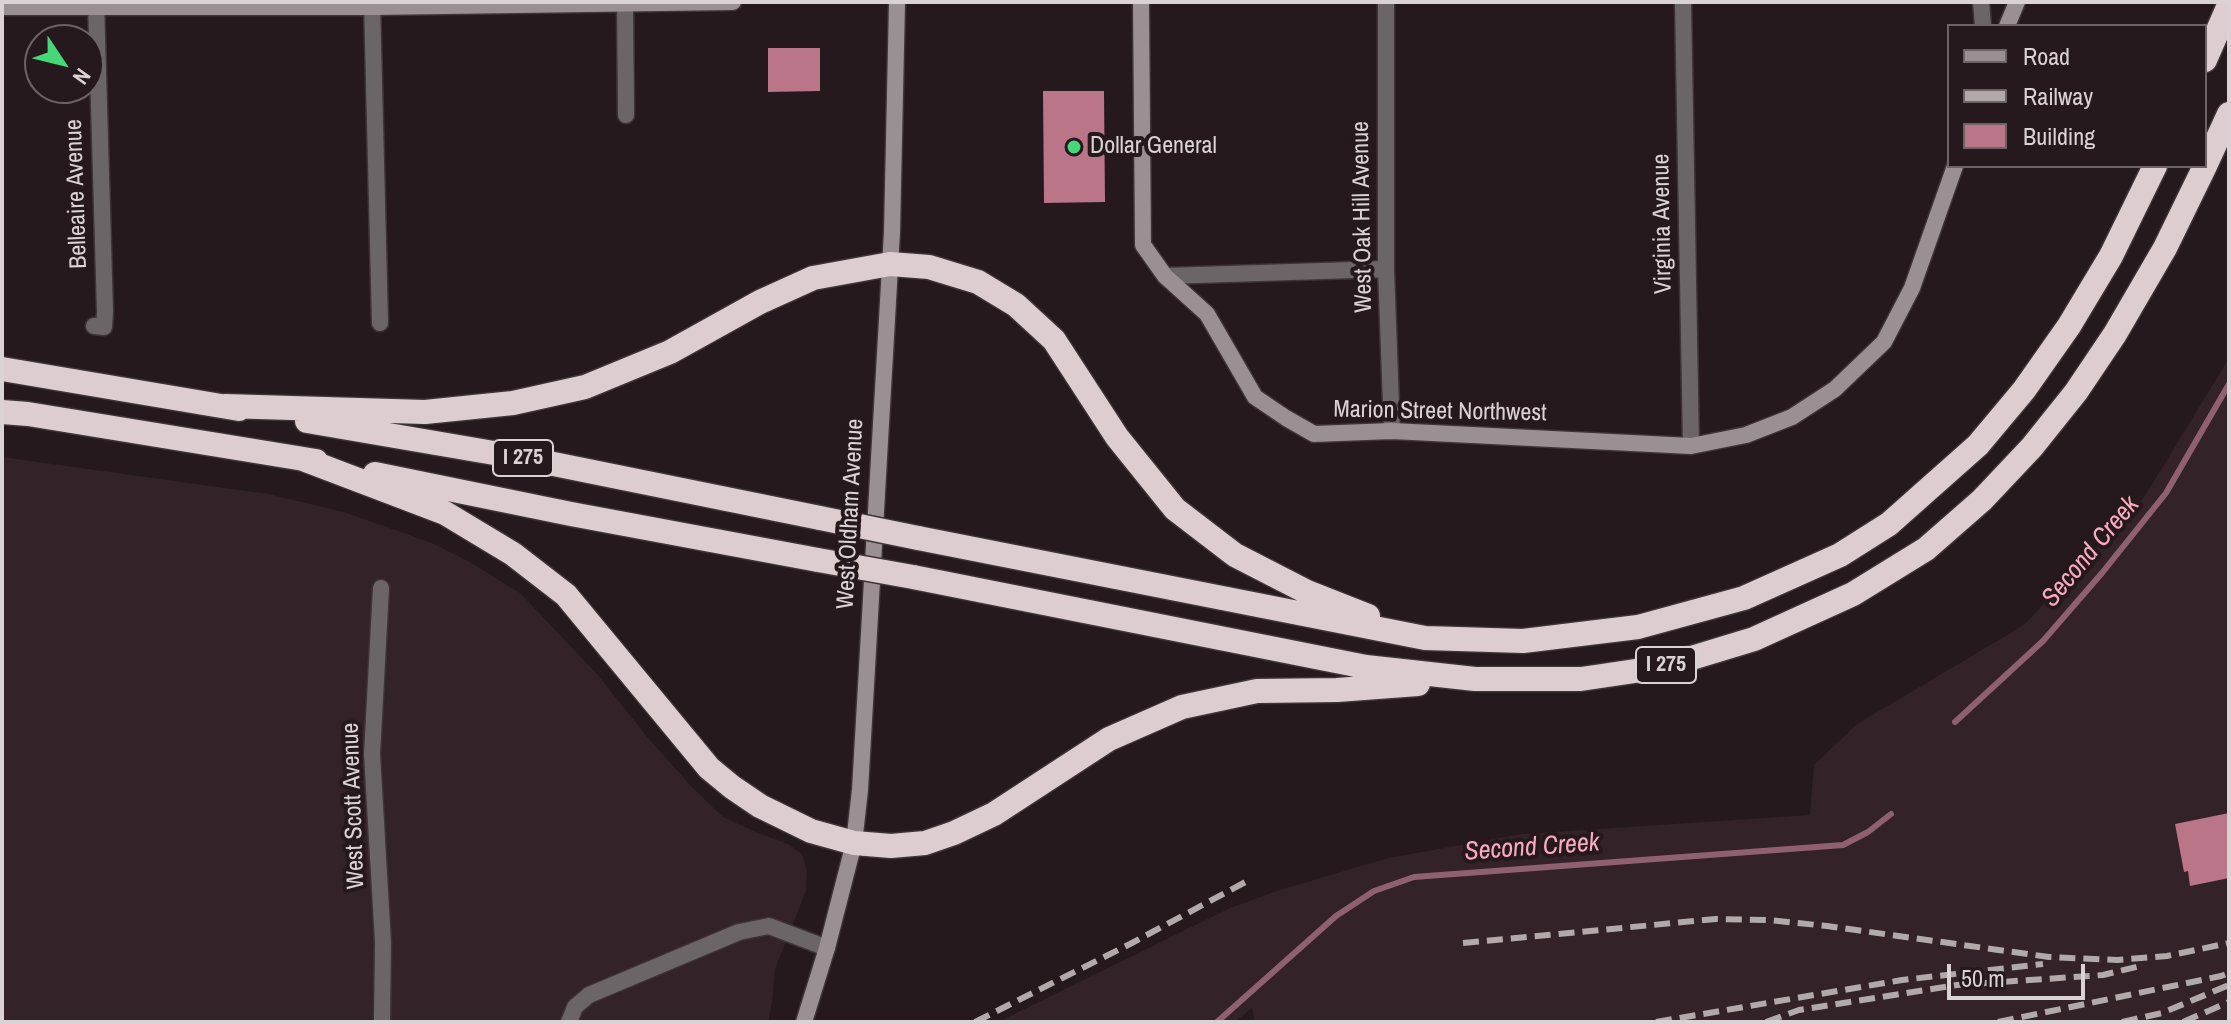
<!DOCTYPE html>
<html>
<head>
<meta charset="utf-8">
<style>
  body { margin:0 }
  #map { position:relative; width:2231px; height:1024px; overflow:hidden; background:#25191d; font-family:"Archivo Narrow",sans-serif }
  canvas { display:block }
  .frame { position:absolute; inset:0; border:4px solid #dad2d4; pointer-events:none }
  .legend { position:absolute; left:1947px; top:24px; width:260px; height:144px; box-sizing:border-box; background:#25191d; border:2px solid #6d6366; margin:0; padding:10px 14px; list-style:none; font-size:24px; color:#dad2d4 }
  .legend li { display:flex; align-items:center; gap:16px; height:40px }
  .legend b { width:40px; border:2px solid #6d6366 }
  .north { position:absolute; left:24px; top:24px; width:80px; height:80px; box-sizing:border-box; background:#25191d; border:2px solid #6d6366; border-radius:50%; rotate:125deg; font-size:22px; font-weight:700; line-height:32px; text-align:center; color:#dad2d4 }
  .north::after { content:''; display:block; margin:auto; width:28px; height:36px; background:#46d779; clip-path:polygon(50% 0,100% 100%,50% 72%,0 100%) }
  .scale { position:absolute; left:1947px; top:964px; width:138px; height:36px; box-sizing:border-box; border:4px solid #dad2d4; border-top:0; padding-left:10px; font-size:24px; line-height:28px; white-space:nowrap; color:#dad2d4; -webkit-text-stroke:6px #25191d; paint-order:stroke }
</style>
</head>
<body>
<div id="map">
<canvas width="2231" height="1024"></canvas>
<div class="frame"></div>
<ul class="legend">
<li><b style="height:10px;background:#9a8f92"></b>Road</li>
<li><b style="height:10px;background:#b2a9ab"></b>Railway</li>
<li><b style="height:22px;background:#ba7589"></b>Building</li>
</ul>
<div class="north">N</div>
<div class="scale">50 m</div>
</div>
<script>
const c = document.querySelector('canvas').getContext('2d');
c.lineJoin = 'round';
function paint(path, color) { c.fillStyle = color; c.fill(path, 'evenodd'); }
const toPath = rows => new Path2D(rows.map(r => 'M' + r).join(''));
function trace(path, color, width, dash) { c.strokeStyle = color; c.lineWidth = width; c.lineCap = dash ? 'butt' : 'round'; c.setLineDash(dash || []); c.stroke(path); }
function write(font, color, halo, rows, align = 'center') {
  c.font = font + ' "Archivo Narrow",sans-serif'; c.lineWidth = 8; c.setLineDash([]); c.textBaseline = 'middle'; c.strokeStyle = halo; c.fillStyle = color; for (const [text, x, y, turn = 0] of rows) {
    c.save(); c.translate(x, y); c.rotate((+turn || 0) * Math.PI / 180); c.textAlign = isNaN(turn) ? turn : align; if (halo) c.strokeText(text, 0, 0); c.fillText(text, 0, 0); c.restore();
  }
}
paint(toPath([
  [2229,358,2229,1022,1255,1022,1252,1008,1235,1022,998,1022,1230,908,1280,890,1388,858,1522,834,1810,815,1814,765,1857,724,2024,625,2145,496],
  [2,457,268,494,344,512,432,543,468,561,520,593,597,674,649,739,691,786,723,817,758,833,788,844,802,854,807,871,806,891,775,969,772,1003,768,1022,2,1022]
]), '#332227');
trace(toPath([
  [1955,722,2043,641,2102,573,2166,493,2229,384],
  [1217,1022,1336,916,1374,891,1414,877,1843,845,1868,832,1891,814]
]), '#8f6170', 6);
paint(toPath([
  [768,48,820,48,820,91,768,92],
  [1043,91,1104,91,1105,202,1044,203],
  [2229,813,2229,878,2190,886,2188,871,2184,872,2175,824]
]), '#ba7589');
const street = toPath([
  [372,2,380,323],
  [625,2,626,115],
  [1386,2,1386,269,1392,431],
  [1683,2,1691,446],
  [1981,2,1983,26],
  [1165,276,1386,269],
  [94,326,104,327,105,312,96,2],
  [381,588,372,754,383,942,382,1022],
  [569,1022,575,1007,589,995,739,932,769,926,827,948]
]);
const secondary = toPath([
  [1141,2,1143,245,1165,276,1207,314,1255,397,1286,418,1314,434,1392,431,1691,446,1746,435,1792,417,1835,389,1884,342,1912,288,1955,166],
  [2,7,373,7,733,2],
  [2007,26,2017,2],
  [804,1022,827,948,854,843,860,790,892,232,897,2]
]);
const highway = toPath([
  [2205,60,2229,5],
  [2205,166,2229,114],
  [2,369,239,409],
  [225,406,425,412,513,403,585,387,670,352,760,302,813,278,890,264,929,267,978,282,1016,305,1054,340,1117,437,1175,509,1235,555,1307,592,1368,616],
  [2,412,28,414,316,461],
  [307,421,529,459,820,518],
  [303,459,445,513,513,554,566,595,709,768,732,787,760,806,811,831,854,843,891,846,925,843,954,833,994,814,1109,739,1182,707,1257,691,1337,690,1418,684],
  [375,474,571,514,818,560],
  [918,538,1425,638,1523,641,1638,627,1744,598,1840,555,1889,524,1978,445,2024,390,2069,326,2111,256,2155,166],
  [913,577,1366,667,1475,679,1581,679,1662,667,1754,639,1853,594,1926,549,1982,500,2032,447,2076,392,2115,334,2165,248,2205,166]
]);
trace(street, '#3e3337', 19);
trace(secondary, '#3e3337', 19);
trace(highway, '#3e3337', 27);
trace(street, '#6c6567', 16);
trace(secondary, '#9a8f92', 16);
trace(highway, '#ddcdd1', 24);
trace(toPath([
  [1463,943,1716,919,1769,920,1827,926,2049,957,2117,960,2167,956,2229,943],
  [975,1022,1130,944,1251,879],
  [1656,1022,1902,980,2043,964],
  [1766,1022,1799,1010,1957,985,2103,975,2140,966],
  [1998,1022,2221,976,2229,973],
  [2122,1022,2162,1013,2229,985],
  [2183,1022,2229,1002]
]), '#b2a9ab', 6, [16, 8]);
const highwayBridge = toPath([
  [820,518,918,538],
  [818,560,913,577]
]);
trace(highwayBridge, '#3e3337', 27, []);
trace(highwayBridge, '#ddcdd1', 24);
for (const [x, y, r, color] of [
  [1074,147,8,"#46d779"]
]) { const dot = new Path2D(); dot.arc(x, y, r, 0, 2 * Math.PI); c.fillStyle = color; c.fill(dot); trace(dot, '#25191d', 3); }
for (const [x, y, w] of [
  [523,458,60],
  [1666,665,60]
]) { const box = new Path2D(); box.roundRect(x - w / 2, y - 18, w, 36, 6); c.fillStyle = '#25191d'; c.fill(box); trace(box, '#dad2d4', 2); }
write('bold 22px', '#dad2d4', null, [
  ["I 275",523,458],
  ["I 275",1666,665]
]);
write('24px', '#dad2d4', '#25191d', [
  ["Dollar General",1090,147]
], 'left');
write('24px', '#dad2d4', '#25191d', [
  ["Belleaire Avenue",77,194,-92],
  ["West Oak Hill Avenue",1363,217,-91],
  ["Virginia Avenue",1663,224,-91],
  ["Marion Street Northwest",1440,412,1],
  ["West Oldham Avenue",851,514,-87],
  ["West Scott Avenue",354,806,-92]
]);
write('italic 26px', '#f9aac0', '#25191d', [
  ["Second Creek",2091,552,-50],
  ["Second Creek",1532,848,-4]
]);
</script>
</body>
</html>
